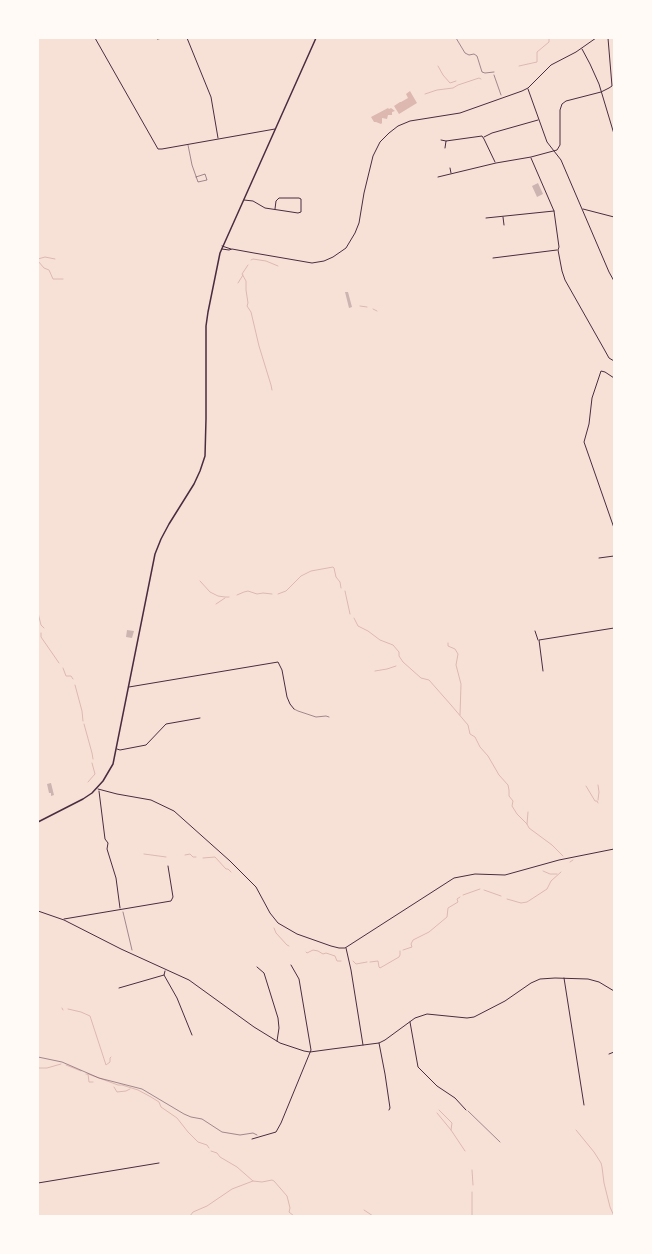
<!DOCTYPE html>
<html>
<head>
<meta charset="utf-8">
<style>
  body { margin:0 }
  #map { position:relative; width:652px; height:1254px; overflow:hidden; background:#f7e1d7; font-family:Quicksand,sans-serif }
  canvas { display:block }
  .frame { position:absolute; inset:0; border:39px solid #fffaf5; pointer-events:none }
</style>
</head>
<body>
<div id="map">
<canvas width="652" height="1254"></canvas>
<div class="frame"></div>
</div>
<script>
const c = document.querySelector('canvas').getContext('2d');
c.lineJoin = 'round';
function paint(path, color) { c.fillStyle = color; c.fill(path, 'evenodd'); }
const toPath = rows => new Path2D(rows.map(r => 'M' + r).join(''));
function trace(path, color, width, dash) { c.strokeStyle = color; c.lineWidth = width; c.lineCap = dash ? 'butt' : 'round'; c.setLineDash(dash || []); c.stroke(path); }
paint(toPath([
  [410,91,417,103,399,114,394,106,400,102,401,102,408,98,406,94],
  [388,108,389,109,391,108,395,111,392,112,392,115,388,115,387,119,382,118,382,123,381,124,376,122,374,122,371,117]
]), '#dcb8b0');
trace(toPath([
  [438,66,443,75,450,83,456,81],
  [519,66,537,62,537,52,549,42,549,38],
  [425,94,437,90,453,88,458,85,479,78,481,79],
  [38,259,45,257,55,259],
  [251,260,253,259,266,261,278,266],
  [38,261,44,268,49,270,53,279,63,279],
  [248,265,242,274,246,281,246,290,248,303,247,306,251,312,259,346,271,385,272,390],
  [238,283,243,275],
  [360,306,367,307],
  [373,309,377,311],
  [200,581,210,592,218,596,225,597,229,597],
  [345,591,350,614],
  [278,594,286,591,301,576,311,571,333,567,334,568,336,577,340,582,341,588],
  [237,595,244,592,248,591,257,594,263,593,272,594],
  [216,604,225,598],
  [38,613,41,625,44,628],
  [354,618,358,626,368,631,380,640,393,645,399,652,399,656,403,662,421,678,429,680,451,705,468,725,470,734,475,737,480,747,488,756,499,775,508,785,509,790,509,796,513,801,512,806,517,814,527,824,529,828,552,845,563,856],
  [41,633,41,637,59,663],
  [448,643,448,646,455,649,458,654,456,665,461,684,460,715],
  [63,668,66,676,71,676,73,679],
  [375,671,387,669,396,666],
  [75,685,82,711,83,721],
  [84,724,92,753,93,759],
  [88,782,95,774,92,763],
  [586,786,595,801,597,801,598,803],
  [598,800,599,792,598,785],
  [527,824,528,812],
  [144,854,166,857],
  [185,855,190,854,193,857,196,857],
  [203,858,215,857,226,869,228,869,231,872],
  [570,862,573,860],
  [543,871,550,874,557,874],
  [484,890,501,896],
  [463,895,480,889],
  [507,899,521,903,527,902,547,889,551,881,561,872],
  [274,928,276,933,287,945,289,946],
  [403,950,412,947,411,944,413,940,429,932,447,917,448,908,458,902,457,899,460,897],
  [306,952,307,953,313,950,318,951,323,954,326,953,335,956,337,961,341,961],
  [353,961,356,964,367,962],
  [370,962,378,961,379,967,380,968,399,957,400,955,400,951],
  [62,1008,63,1010],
  [68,1009,81,1012,90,1016,106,1065,110,1062,110,1058,111,1057],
  [66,1065,81,1071],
  [38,1068,47,1068,61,1064],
  [86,1074,88,1074,89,1082,93,1082],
  [88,1074,118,1085,122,1085,138,1090,151,1097,159,1102,161,1107,177,1118,188,1132,198,1142,207,1145,209,1148],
  [114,1087,117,1092,126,1091,130,1089],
  [439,1110,452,1123,451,1130],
  [437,1113,451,1130,465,1151],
  [576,1130,594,1152,601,1163,602,1167,604,1183,610,1207,614,1216],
  [211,1151,217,1153,220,1157,237,1167,253,1181,262,1182,272,1180,274,1181,287,1196,290,1208,289,1212,294,1216],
  [472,1170,473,1185],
  [364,1210,373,1216],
  [190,1216,193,1212,207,1206,232,1189,253,1181],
  [472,1216,472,1192]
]), '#dcb8b0', 1);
paint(toPath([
  [538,183,543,194,537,197,532,186],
  [345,292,348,292,352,307,349,308],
  [127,630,134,631,132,638,126,637],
  [51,783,54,795,51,796,51,793,49,793,47,784]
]), '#ccb4b1');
trace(toPath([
  [494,75,501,95],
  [123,912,132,950],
  [38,1057,62,1062,99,1078,142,1089,184,1114,191,1117,202,1119,222,1132,240,1135,253,1133,257,1135],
  [468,1111,500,1142]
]), '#4a2c40', 0.5);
trace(toPath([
  [456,38,465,53,469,55,474,54,477,56,482,72,485,73,494,72],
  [188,145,192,165,198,182,207,180,205,174,196,177],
  [294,709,298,711,316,717,326,716,329,717]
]), '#4a2c40', 0.5);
trace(toPath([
  [95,38,158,149,162,149,275,129],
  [157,38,157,39,163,38],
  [187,38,211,97,218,138],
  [582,49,590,64,599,84,614,134],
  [528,89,547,142,561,160,609,272,614,281],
  [484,137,492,133,538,120],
  [441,140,446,141],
  [445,148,446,141,482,136,484,139,495,162],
  [531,158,554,211,559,247,558,250,562,271,565,280,604,349,609,358,614,361],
  [450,168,451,173],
  [438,177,496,163,531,157,557,150,560,145,560,110,562,104,566,101,601,92,609,88,612,86,608,38],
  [244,200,253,201,265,208,285,211,298,213,301,212,301,199,299,198,279,198,276,201,275,209],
  [583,209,614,217],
  [503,217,504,225],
  [486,218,554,211],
  [222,246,231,249],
  [222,249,229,250,232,249,254,253,312,263,324,261,333,257,346,248,355,233,359,223,364,193,373,156,380,142,389,133,398,126,410,121,460,113,522,91,528,88,551,65,576,52,596,38],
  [493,258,557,250],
  [614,378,605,372,601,371,592,398,589,424,584,442,614,528],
  [599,558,614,556],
  [535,631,538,640],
  [543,671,539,640,614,628],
  [129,687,278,662,282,670,287,697,290,704,294,709],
  [117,749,120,750,146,745,166,724,200,718],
  [98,789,117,794,151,800,174,811,230,861,256,887,270,913,278,923,297,934,331,946,339,948,345,948,454,878,475,874,505,875,559,860,614,849],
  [99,791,105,839,108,843,107,849,116,878,120,908],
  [38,911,64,920,121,949,189,980,254,1027,280,1043,304,1051,310,1052,332,1049,379,1043,385,1040,415,1018,427,1014,467,1018,474,1017,505,1001,531,983,540,979,555,978,588,979,599,982,614,991],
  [64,919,171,901,173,897,168,866],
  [346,948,351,970,363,1045],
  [257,967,264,973,278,1018,279,1028,277,1041],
  [165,971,164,975,177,998,192,1035],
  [564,978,584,1105],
  [119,988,164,975],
  [410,1022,418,1067,437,1086,455,1098,466,1110],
  [379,1043,385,1074,390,1108,389,1110],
  [609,1054,614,1052],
  [252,1139,276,1132,281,1123,311,1050,299,979,291,965],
  [38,1183,159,1163]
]), '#4a2c40', 1);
trace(toPath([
  [38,822,83,799,92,793,103,781,113,764,155,554,161,539,169,524,194,484,200,471,205,456,206,419,206,326,208,312,220,253,316,38]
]), '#4a2c40', 1.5);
</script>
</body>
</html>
